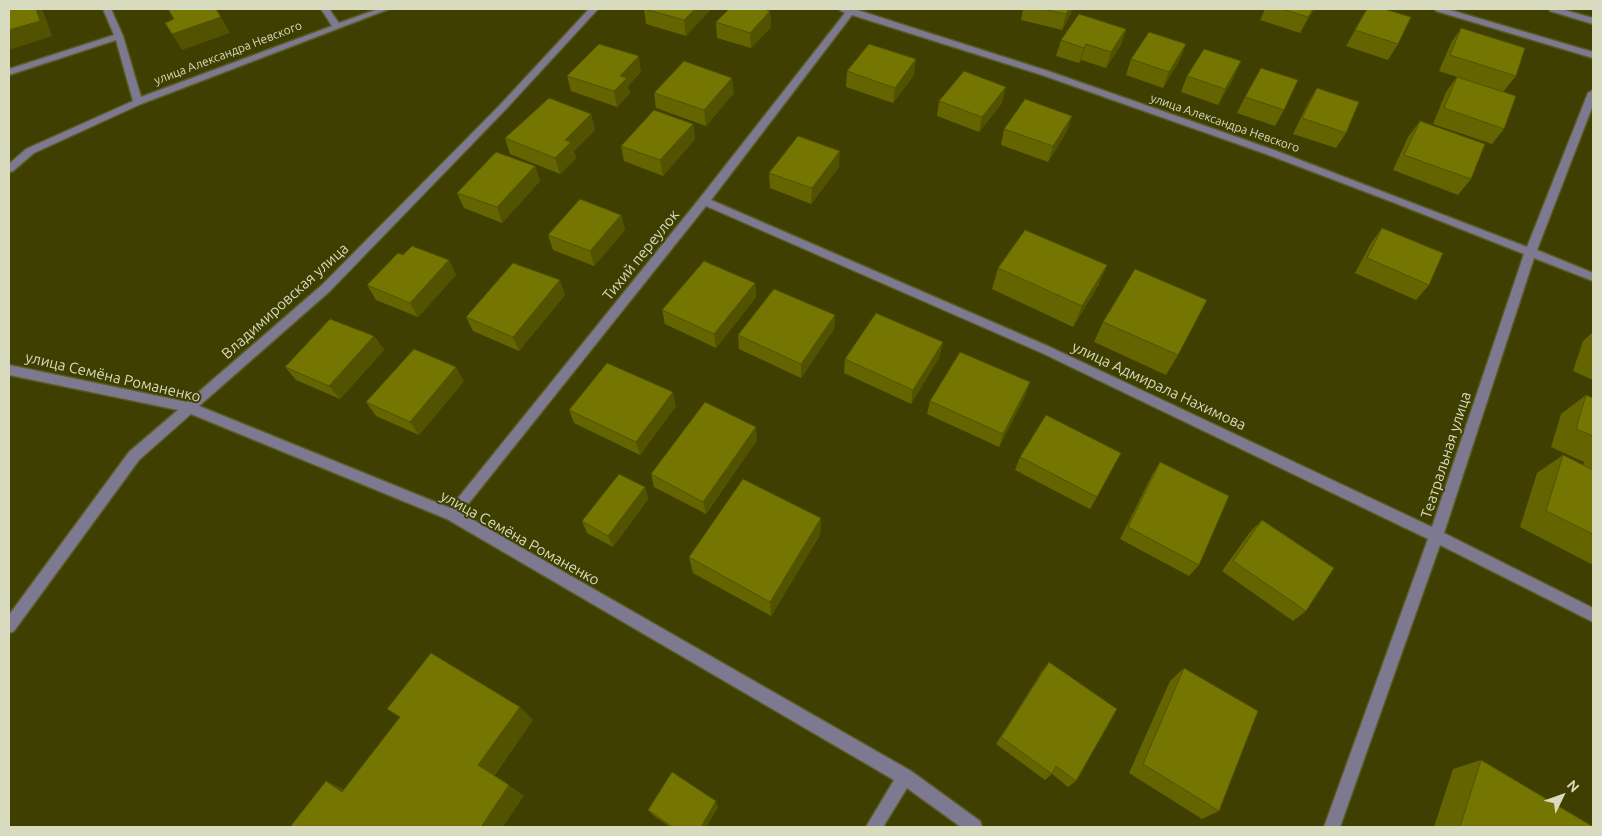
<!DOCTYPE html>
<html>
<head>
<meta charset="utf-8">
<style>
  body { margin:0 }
  #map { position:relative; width:1602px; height:836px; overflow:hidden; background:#3e3f00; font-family:Ubuntu,sans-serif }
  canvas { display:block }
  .frame { position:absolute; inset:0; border:10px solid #d8dbbd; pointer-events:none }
  .north { position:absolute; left:1537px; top:771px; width:50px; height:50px; -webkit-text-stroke:4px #3e3f00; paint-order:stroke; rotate:48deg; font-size:14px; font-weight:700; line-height:20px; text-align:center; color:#d8dbbd }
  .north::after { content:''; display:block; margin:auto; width:18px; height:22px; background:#d8dbbd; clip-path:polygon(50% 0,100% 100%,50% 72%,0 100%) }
</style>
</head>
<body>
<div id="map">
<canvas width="1602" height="836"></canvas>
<div class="frame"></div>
<div class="north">N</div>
</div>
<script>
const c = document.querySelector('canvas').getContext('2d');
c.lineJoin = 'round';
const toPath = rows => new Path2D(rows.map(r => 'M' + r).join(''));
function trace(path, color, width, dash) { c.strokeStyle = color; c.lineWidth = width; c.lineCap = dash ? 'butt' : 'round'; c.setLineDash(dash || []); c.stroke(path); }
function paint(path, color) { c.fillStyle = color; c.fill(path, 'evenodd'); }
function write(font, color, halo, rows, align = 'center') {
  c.font = font + ' Ubuntu,sans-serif'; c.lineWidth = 4; c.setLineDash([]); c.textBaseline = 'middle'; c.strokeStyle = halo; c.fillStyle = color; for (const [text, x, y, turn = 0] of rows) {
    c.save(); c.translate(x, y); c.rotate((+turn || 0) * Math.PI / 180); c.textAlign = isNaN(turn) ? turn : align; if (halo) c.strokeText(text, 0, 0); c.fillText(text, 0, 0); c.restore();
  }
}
const minor = toPath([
  [103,9,111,9,123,36,141,97,332,26,321,9,329,9,339,23,378,9,389,9,141,104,34,153,13,171,9,172,9,164,26,149,133,101,116,40,9,75,9,69,114,35,103,9],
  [589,9,598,9,506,109,330,291,199,406,450,508,700,198,845,13,838,9,854,9,1048,71,1274,150,1527,247,1588,93,1593,90,1593,105,1537,250,1593,273,1593,281,1534,258,1444,533,1593,608,1593,622,1440,545,1340,827,1324,827,1428,539,1042,353,706,206,461,513,911,771,980,821,982,827,961,827,907,788,883,827,866,827,894,780,447,519,191,414,139,460,14,631,9,633,9,615,129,452,178,410,9,375,9,365,187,402,322,285,500,105,589,9],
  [852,15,1042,75,1266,154,1395,203,1524,254,1432,527,1050,347,711,200,852,15],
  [1435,9,1447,9,1593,52,1593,58,1436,11,1435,9],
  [1549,9,1561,9,1593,18,1593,24,1550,11,1549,9]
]);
trace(minor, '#5a5b22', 3);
paint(minor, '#7c7990');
paint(toPath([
  [644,9,711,9,686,36,646,24],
  [1023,9,1073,9,1062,30,1021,20],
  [1265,9,1314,9,1300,33,1260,20],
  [1367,9,1398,44,1388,60,1346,46],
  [770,11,771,27,751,48,717,38,716,22],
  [1461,28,1516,76,1503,92,1504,129,1492,144,1433,124,1446,92,1457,77,1439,71,1451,43],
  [1126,29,1121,45,1106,68,1081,60,1079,63,1056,56,1061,40],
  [1186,44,1180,59,1163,88,1126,75,1131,59],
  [847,71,914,75,893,103,846,87],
  [641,72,628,86,630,93,617,107,571,91,567,76],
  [1187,76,1234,77,1218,105,1181,92],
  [1317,88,1346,133,1336,148,1293,134,1308,103],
  [654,93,734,93,706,126,656,108],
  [1245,97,1284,110,1275,126,1237,113],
  [939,101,1002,103,979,132,937,116],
  [591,114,595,130,574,151,576,158,560,174,510,154,505,138],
  [1420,121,1471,179,1458,195,1393,170,1408,137],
  [693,124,695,139,663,176,624,161,621,146],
  [1004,129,1067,131,1048,162,1001,145],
  [535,166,540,181,502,223,464,208,457,193],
  [839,167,811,204,770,188,769,173],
  [621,215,625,230,594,266,553,250,548,235],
  [1382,228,1429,285,1416,300,1355,273,1371,243],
  [403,255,449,260,456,275,418,317,376,300,367,285],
  [1107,265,1098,286,1073,327,992,289,998,268],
  [755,283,756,297,716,348,665,324,662,310],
  [565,295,519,351,473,331,466,317],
  [835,315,834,329,801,378,739,349,738,335],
  [1103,322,1178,355,1166,375,1094,342],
  [1593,332,1593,380,1573,371,1583,341],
  [374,336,384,350,340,399,296,380,285,367],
  [940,356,911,404,844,373,845,359],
  [464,381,419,435,376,416,366,402],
  [1030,382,1025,396,999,447,927,414,930,401],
  [1586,395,1593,398,1593,565,1520,527,1537,473,1563,455,1583,465,1584,462,1551,447,1561,414],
  [676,406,640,455,574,423,569,410],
  [757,440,706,514,654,487,651,474],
  [1020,457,1097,497,1090,509,1015,470],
  [1160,462,1199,565,1189,576,1120,539,1152,475],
  [645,487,648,499,613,547,587,533,582,521],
  [821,518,820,535,771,616,693,573,689,557],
  [1262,520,1306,611,1293,621,1222,571,1250,532],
  [1049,662,1076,781,1068,787,1052,774,1045,780,996,744,1042,671],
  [1184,668,1219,811,1202,819,1129,773,1170,681],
  [1481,760,1591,827,1434,827,1453,769],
  [718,807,706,827,670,827,653,815,648,810]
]), '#646501');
paint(toPath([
  [36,9,41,9,44,13,52,36,9,50,9,30],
  [695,9,711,9,686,36,684,20],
  [1069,9,1073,9,1062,30,1066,14],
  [1313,9,1314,9,1300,33,1308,17],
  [770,11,771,27,751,48,750,33],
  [221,17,230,33,182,50,172,34],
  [1126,29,1121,45,1106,68,1111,52],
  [1086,44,1081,60,1079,63,1084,48],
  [1186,44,1180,59,1163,88,1169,72],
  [639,56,641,72,628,86,630,93,617,107,614,91,620,76],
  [916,59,914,75,893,103,895,88],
  [1241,61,1234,77,1218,105,1225,89],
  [732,78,734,93,706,126,704,110],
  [1006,87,1002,103,979,132,982,117],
  [591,114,595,130,574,151,576,158,560,174,555,158,565,140],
  [1072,116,1067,131,1048,162,1053,146],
  [693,124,695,139,663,176,660,160],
  [840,151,839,167,811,204,812,188],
  [535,166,540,181,502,223,497,207],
  [621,215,625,230,594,266,590,251],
  [449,260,456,275,418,317,410,303],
  [1107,265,1098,286,1073,327,1082,306],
  [560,280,565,295,519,351,513,337],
  [755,283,756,297,716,348,714,334],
  [835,315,834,329,801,378,801,364],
  [374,336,384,350,340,399,329,386],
  [943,342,940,356,911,404,913,390],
  [456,367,464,381,419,435,410,422],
  [1030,382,1025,396,999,447,1003,434],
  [673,392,676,406,640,455,636,442],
  [756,427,757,440,706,514,703,502],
  [645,487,648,499,613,547,608,536],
  [821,518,820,535,771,616,770,602],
  [520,707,533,720,494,777,478,765],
  [326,781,350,792,342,792],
  [509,785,524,796,503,827,481,827],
  [716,801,718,807,706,827,701,827]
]), '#515301');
const building = toPath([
  [9,9,36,9,40,21,9,30,9,9],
  [168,9,216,9,221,17,172,34,165,23,174,19,168,9],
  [645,9,695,9,684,20,645,9],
  [729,9,763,9,770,11,750,33,716,22,729,9],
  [1043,9,1069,9,1066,14,1043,9],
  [1282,9,1313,9,1308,17,1282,9],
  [1367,9,1384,9,1411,17,1398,44,1355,30,1367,9],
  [1079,14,1126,29,1111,52,1086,44,1084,48,1061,40,1079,14],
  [1461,28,1525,48,1516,76,1450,55,1461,28],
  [1149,32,1186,44,1169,72,1131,59,1149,32],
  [599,44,639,56,620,76,627,78,614,91,567,76,599,44],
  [869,44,916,59,895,88,847,71,869,44],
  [1204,49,1241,61,1225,89,1187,76,1204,49],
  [684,61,732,78,704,110,654,93,684,61],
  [1261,68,1298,80,1284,110,1245,97,1261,68],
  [964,71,1006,87,982,117,939,101,964,71],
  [1457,77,1516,96,1504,129,1444,108,1457,77],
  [1317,88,1359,102,1346,133,1302,118,1317,88],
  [549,98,591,114,565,140,571,142,555,158,505,138,549,98],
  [1025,99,1072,116,1053,146,1004,129,1025,99],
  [654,110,693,124,660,160,621,146,654,110],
  [1420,121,1485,144,1471,179,1404,155,1420,121],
  [798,136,840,151,812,188,769,173,798,136],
  [496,152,535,166,497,207,457,193,496,152],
  [580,199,621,215,590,251,548,235,580,199],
  [1382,228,1443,253,1429,285,1367,258,1382,228],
  [1025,230,1107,265,1082,306,998,268,1025,230],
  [412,246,449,260,410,303,367,285,398,253,403,255,412,246],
  [704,261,755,283,714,334,662,310,704,261],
  [513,263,560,280,513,337,466,317,513,263],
  [1135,269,1207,300,1178,355,1103,322,1135,269],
  [774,289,835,315,801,364,738,335,774,289],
  [876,313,943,342,913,390,845,359,876,313],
  [330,319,374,336,329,386,285,367,330,319],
  [414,349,456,367,410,422,366,402,414,349],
  [960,352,1030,382,1003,434,930,401,960,352],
  [607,363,673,392,636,442,569,410,607,363],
  [1586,395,1593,398,1593,436,1576,429,1586,395],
  [705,402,756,427,703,502,651,474,705,402],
  [1046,415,1121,453,1097,497,1020,457,1046,415],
  [1563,455,1593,470,1593,534,1546,511,1563,455],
  [1160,462,1229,496,1199,565,1128,527,1160,462],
  [619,474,645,487,608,536,582,521,619,474],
  [743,479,821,518,770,602,689,557,743,479],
  [1262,520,1334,568,1306,611,1233,561,1262,520],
  [431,653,520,707,478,765,509,785,481,827,290,827,326,781,342,792,400,717,387,709,431,653],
  [1049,662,1117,709,1076,781,1056,766,1052,774,1001,737,1049,662],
  [1184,668,1258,711,1219,811,1143,764,1184,668],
  [1481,760,1592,826,1591,827,1460,827,1481,760],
  [672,772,716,801,701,827,673,827,648,810,672,772]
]);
paint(building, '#747601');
trace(building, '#515301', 1);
write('12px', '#d8dbbd', '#3e3f00', [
  ["улица Александра Невского",228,53,-21],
  ["улица Александра Невского",1225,123,19]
]);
write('15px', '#d8dbbd', '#3e3f00', [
  ["Тихий переулок",641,255,-51],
  ["Владимировская улица",285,301,-42],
  ["улица Семёна Романенко",113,377,13],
  ["улица Адмирала Нахимова",1159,386,25],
  ["Театральная улица",1446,455,-72],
  ["улица Семёна Романенко",520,538,29]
]);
</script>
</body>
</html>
